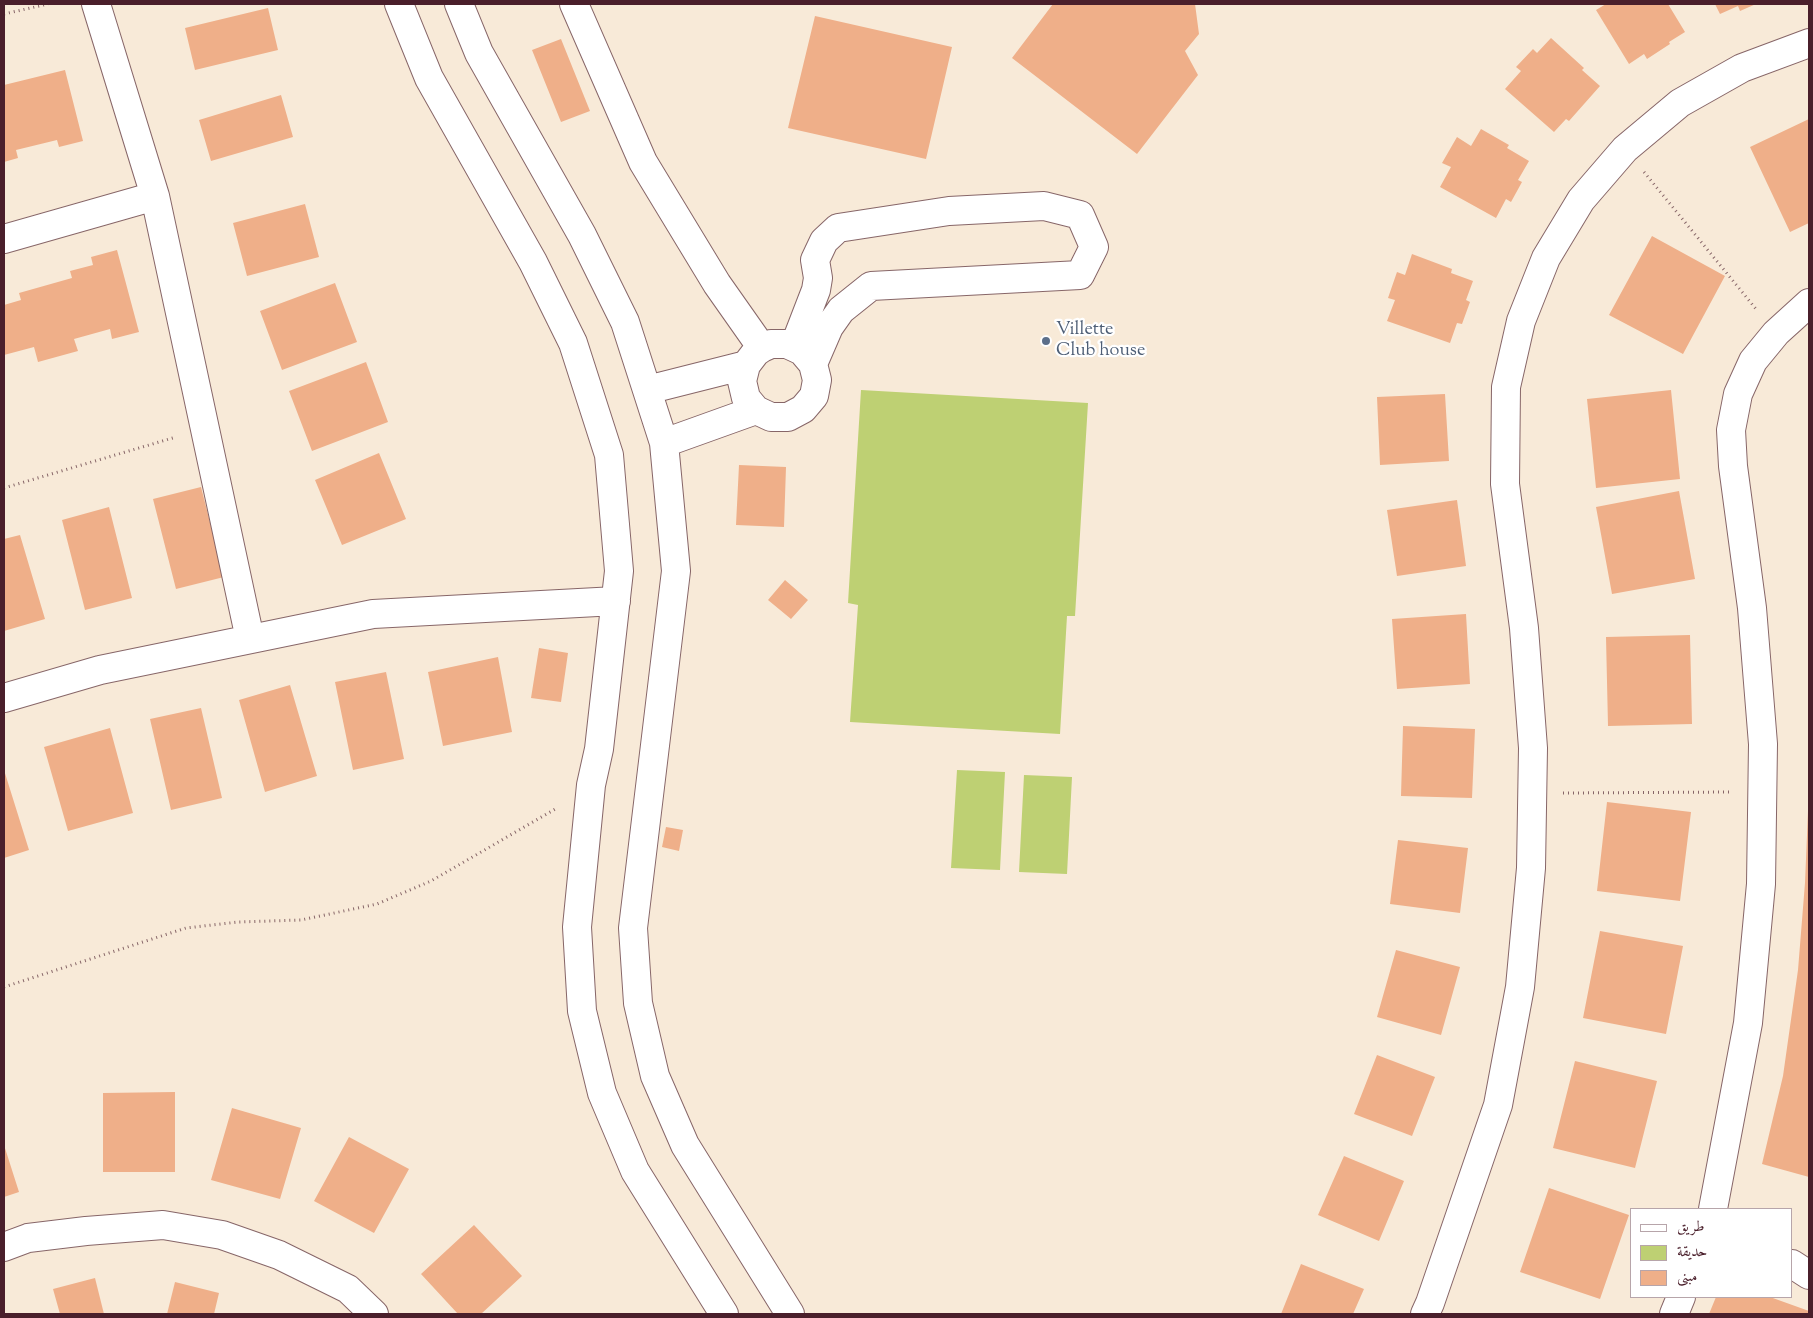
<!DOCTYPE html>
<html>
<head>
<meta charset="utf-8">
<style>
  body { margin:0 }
  #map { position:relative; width:1813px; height:1318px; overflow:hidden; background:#f8ead8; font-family:"Sorts Mill Goudy",Amiri,serif }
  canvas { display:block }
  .frame { position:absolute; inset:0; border:5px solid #4a1f2b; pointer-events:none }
  .legend { position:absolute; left:1630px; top:1208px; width:162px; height:90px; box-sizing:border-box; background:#fff; border:1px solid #b7a5aa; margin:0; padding:6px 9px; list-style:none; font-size:15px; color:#4a1f2b }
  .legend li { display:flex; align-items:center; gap:10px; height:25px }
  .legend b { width:25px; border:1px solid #b7a5aa }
</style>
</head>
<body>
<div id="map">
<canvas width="1813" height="1318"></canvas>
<div class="frame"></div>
<ul class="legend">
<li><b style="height:6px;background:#fff"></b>طريق</li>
<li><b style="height:14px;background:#bed073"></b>حديقة</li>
<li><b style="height:14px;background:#efaf89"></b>مبنى</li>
</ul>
</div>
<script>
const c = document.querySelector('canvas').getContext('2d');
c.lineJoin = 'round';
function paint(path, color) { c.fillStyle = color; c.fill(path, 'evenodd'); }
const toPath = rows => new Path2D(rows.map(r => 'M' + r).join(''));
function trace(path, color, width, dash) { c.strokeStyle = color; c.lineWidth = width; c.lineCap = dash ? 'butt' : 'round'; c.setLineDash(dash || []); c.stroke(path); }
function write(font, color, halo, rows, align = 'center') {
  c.font = font + ' "Sorts Mill Goudy",serif'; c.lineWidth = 4.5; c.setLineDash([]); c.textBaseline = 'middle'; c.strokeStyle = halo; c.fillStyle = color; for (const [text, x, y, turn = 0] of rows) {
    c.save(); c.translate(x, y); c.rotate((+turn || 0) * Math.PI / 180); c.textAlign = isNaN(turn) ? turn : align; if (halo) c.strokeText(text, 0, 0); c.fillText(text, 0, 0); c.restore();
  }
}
paint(toPath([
  [861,390,1088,403,1075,616,1067,616,1060,734,850,722,858,605,848,603],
  [957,770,1005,772,1000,870,951,868],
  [1024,775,1072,777,1067,874,1019,872]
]), '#bed073');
paint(toPath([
  [1053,4,1195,4,1199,34,1185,51,1198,75,1137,154,1012,58],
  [1606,4,1668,4,1685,32,1669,42,1670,44,1647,59,1644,54,1629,64,1596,10],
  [1715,4,1756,4,1740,11,1738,6,1720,14],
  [268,8,278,50,195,70,185,28],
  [815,16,952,47,926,159,788,128],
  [1551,38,1584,68,1582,70,1600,86,1569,121,1566,119,1554,132,1505,89,1521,71,1516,67,1533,49,1537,53],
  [561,39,590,111,561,122,532,50],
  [65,70,83,141,59,147,57,140,16,150,18,158,4,162,4,85],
  [281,95,293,137,211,161,199,120],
  [1809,119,1809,223,1790,232,1750,147],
  [1481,129,1509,145,1507,148,1529,161,1518,180,1522,182,1511,202,1506,199,1496,218,1440,187,1451,167,1442,163,1457,137,1471,146],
  [305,204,319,257,247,276,233,223],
  [1652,236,1725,276,1683,354,1609,315],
  [117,250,139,332,112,339,110,329,74,339,78,351,38,362,34,347,4,355,4,305,21,300,19,293,72,278,70,271,93,265,91,257],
  [1412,254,1452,269,1451,273,1473,281,1466,300,1470,302,1462,324,1457,323,1450,343,1387,321,1395,300,1388,298,1397,272,1405,275],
  [335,283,357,342,282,370,260,311],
  [366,362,388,422,312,451,289,391],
  [1671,390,1680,479,1596,488,1587,399],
  [1445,394,1449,461,1380,465,1377,397],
  [379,453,406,519,342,545,315,480],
  [739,465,786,467,784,527,736,525],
  [201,487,224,577,176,589,153,499],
  [1679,491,1695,579,1612,594,1596,507],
  [1457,500,1466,566,1397,576,1387,510],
  [109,507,132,598,85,610,62,520],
  [20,535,45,619,4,631,4,539],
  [785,580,808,600,791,619,768,600],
  [1466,614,1470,684,1397,689,1392,619],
  [1690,635,1692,724,1608,726,1606,637],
  [539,648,568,653,561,702,531,698],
  [498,657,512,732,443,746,428,672],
  [386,672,404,759,353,770,335,682],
  [290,685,317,776,265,792,239,700],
  [201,708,222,798,171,810,150,719],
  [1403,726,1475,729,1472,798,1401,796],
  [110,728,133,813,68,831,44,747],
  [4,770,29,850,4,858],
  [1607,802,1691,812,1680,901,1597,891],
  [1808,811,1809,811,1809,1177,1762,1164,1783,1076,1798,970,1805,883],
  [666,827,683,830,679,851,662,847],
  [1398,840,1468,848,1460,913,1390,904],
  [1600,931,1683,946,1666,1034,1583,1018],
  [1396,950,1460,967,1441,1035,1377,1017],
  [1377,1055,1435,1077,1412,1136,1354,1114],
  [1575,1061,1657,1081,1635,1168,1553,1148],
  [175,1092,175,1172,103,1172,103,1093],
  [232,1108,301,1128,280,1199,211,1180],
  [349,1137,409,1169,374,1233,314,1201],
  [4,1145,19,1192,4,1197],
  [1344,1156,1404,1181,1379,1241,1318,1215],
  [1549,1188,1629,1215,1600,1299,1520,1272],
  [474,1225,522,1276,481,1314,458,1314,421,1274],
  [1301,1264,1364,1289,1353,1314,1281,1314],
  [95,1278,104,1314,60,1314,53,1289],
  [175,1282,219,1293,214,1314,167,1314],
  [1716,1297,1770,1297,1809,1311,1809,1314,1709,1314]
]), '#efaf89');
const minor = toPath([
  [96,4,155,196,250,639],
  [399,4,429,78,533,262,573,343,609,455,619,571,599,749,591,785,577,927,582,1011,602,1093,635,1171,724,1314],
  [459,4,479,53,582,235,625,322,664,443,676,571,633,928,638,1003,655,1076,685,1145,790,1314],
  [574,4,643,162,717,284,762,348],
  [4,239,155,196],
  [794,347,816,290,818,278,815,260,824,241,838,228,949,211,1044,206,1080,215,1094,247,1080,275,871,286,841,310,829,327,813,364,817,380,814,396,803,409,788,417,771,417,756,410,746,398,742,381,746,365,756,352,762,348,771,344,787,344,802,351,813,364],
  [647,390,746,365],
  [664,443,756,410],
  [4,698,100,670,373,614,616,601],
  [1713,1209,1748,1023,1761,884,1763,744,1752,608,1733,466,1731,430,1738,394,1753,361,1776,333,1809,303],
  [4,1247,28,1238,86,1231,163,1225,222,1235,279,1255,348,1289,374,1314],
  [1792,1264,1809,1275],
  [1425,1314,1430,1303,1498,1105,1520,987,1531,868,1533,748,1524,628,1505,484,1506,387,1521,321,1546,258,1581,200,1625,149,1680,103,1742,68,1809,43],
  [1674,1314,1681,1297]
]);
trace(minor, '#876668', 30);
trace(toPath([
  [4,14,48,4],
  [1644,172,1756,309],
  [4,488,176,437],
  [1563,793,1732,792],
  [4,987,186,928,238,922,301,920,377,904,431,881,557,808]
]), '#876668', 3, [1, 4]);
trace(minor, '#fff', 28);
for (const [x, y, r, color] of [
  [1046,341,5,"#5c6f8a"]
]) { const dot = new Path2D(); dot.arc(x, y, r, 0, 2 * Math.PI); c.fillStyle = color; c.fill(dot); trace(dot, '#fff', 2); }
write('18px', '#4e5e75', '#fff', [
  ["Villette",1056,331],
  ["Club house",1056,352]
], 'left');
</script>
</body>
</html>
